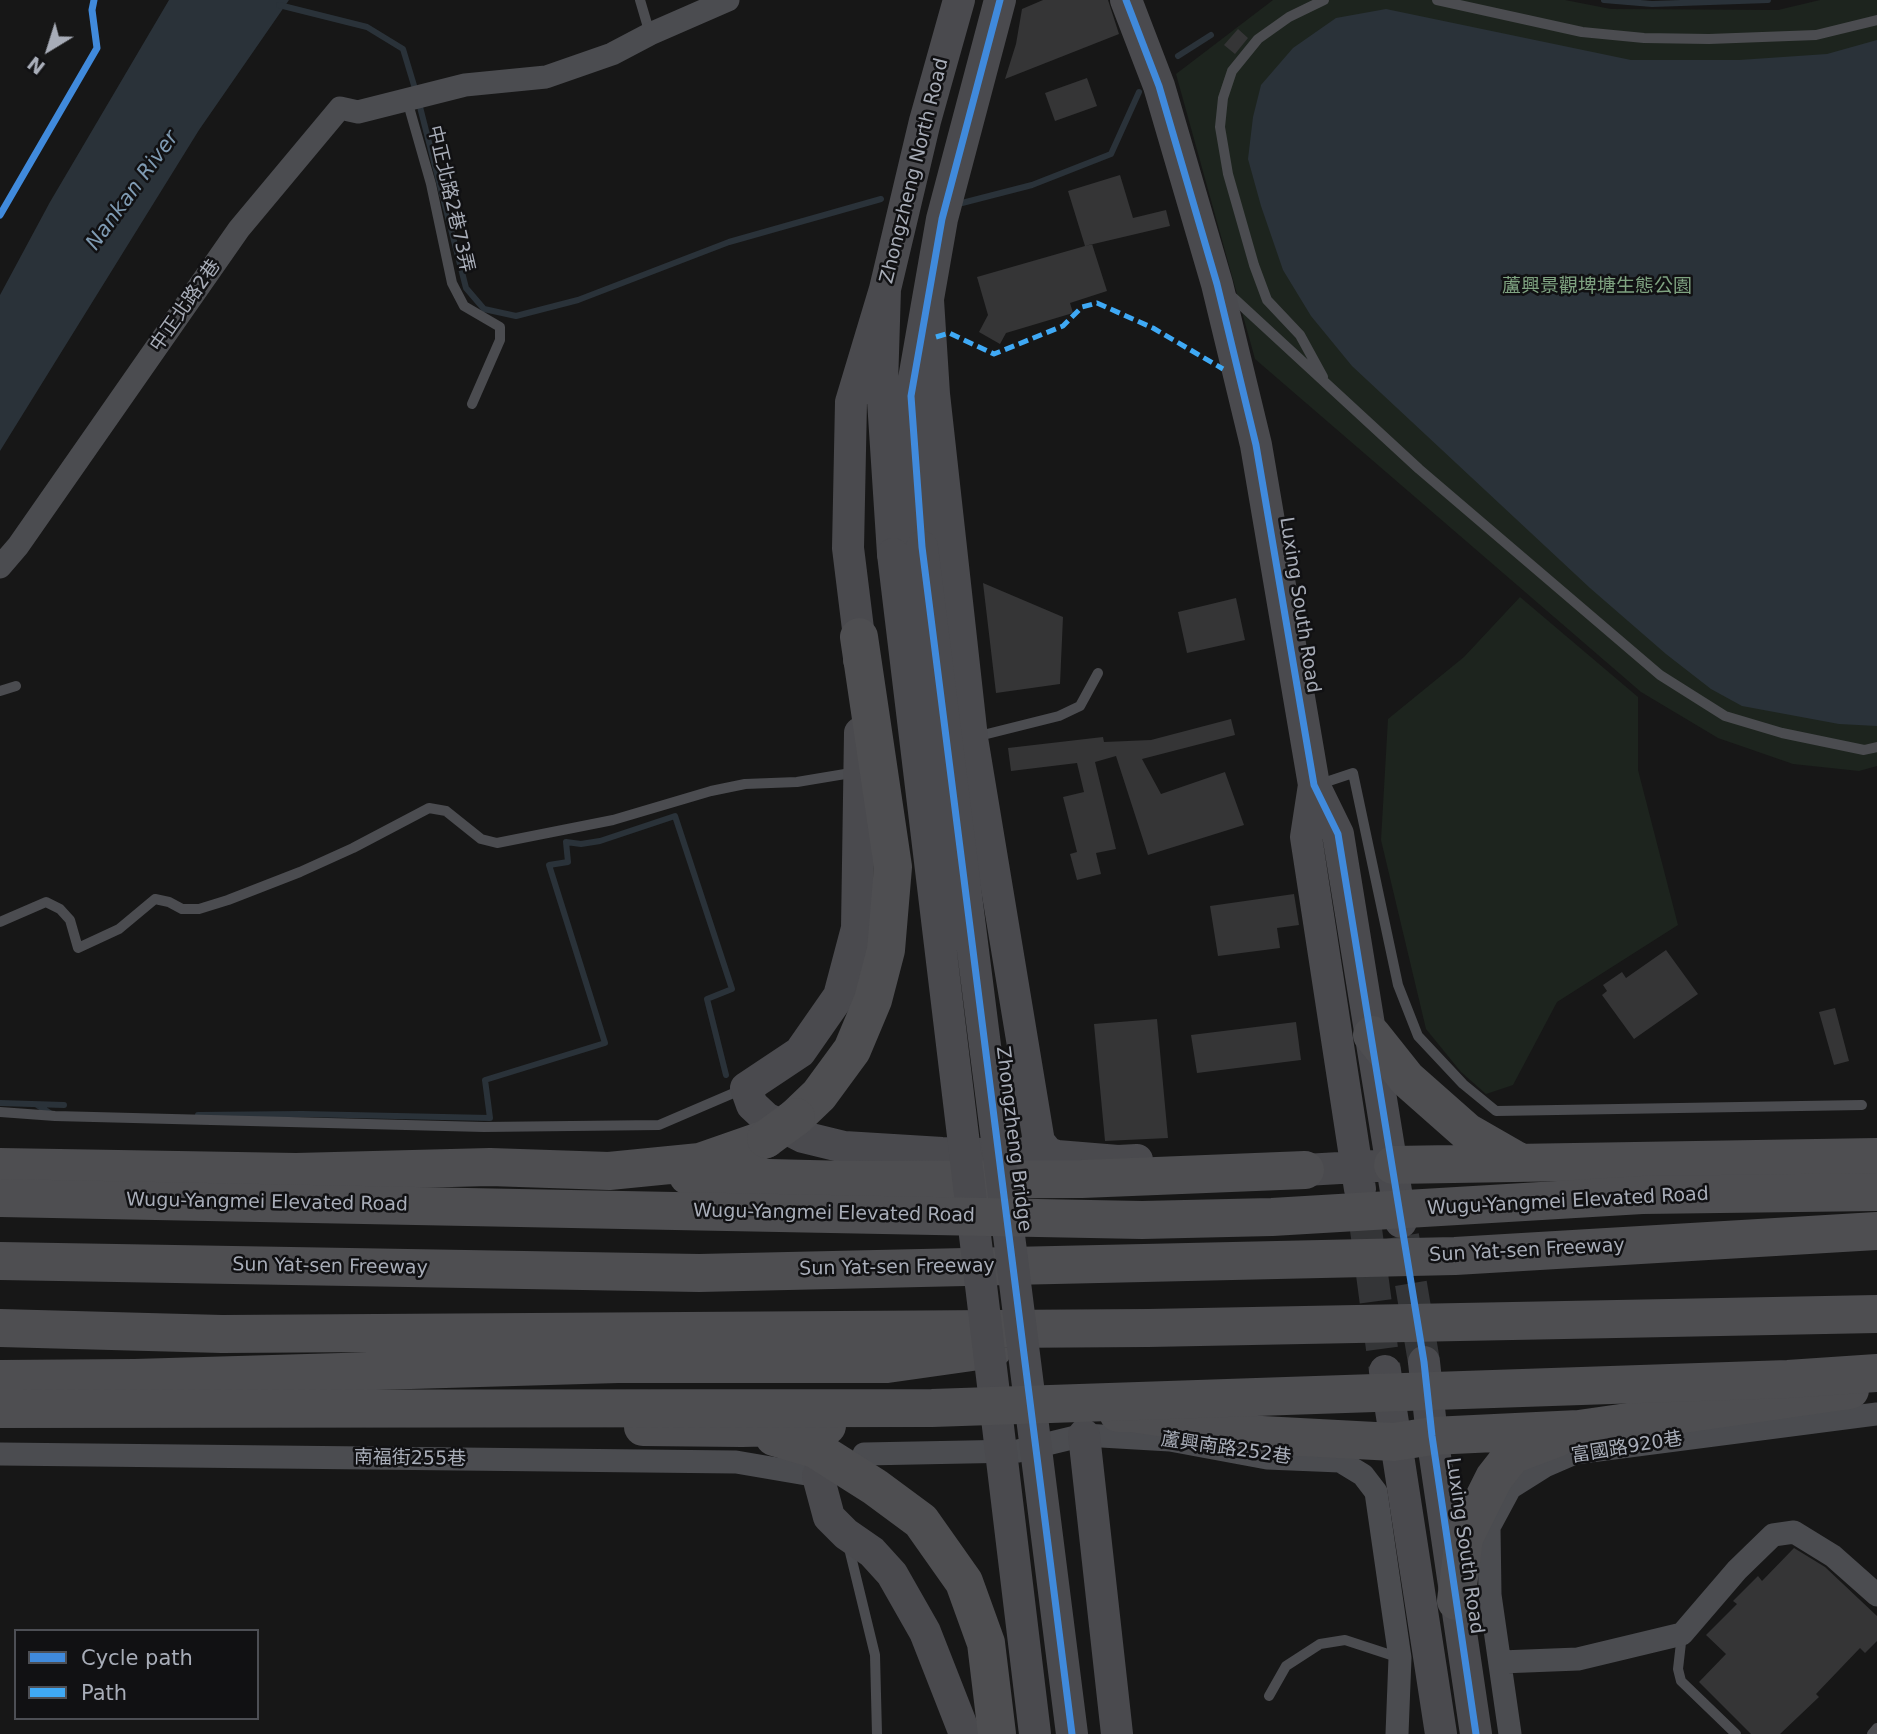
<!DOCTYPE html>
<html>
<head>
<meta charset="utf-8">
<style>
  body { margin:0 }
  #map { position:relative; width:1877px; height:1734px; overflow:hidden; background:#171717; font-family:"DejaVu Sans",sans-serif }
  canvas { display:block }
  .legend { position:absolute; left:14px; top:1629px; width:245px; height:91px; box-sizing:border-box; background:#111113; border:2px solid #4d4f55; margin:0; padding:9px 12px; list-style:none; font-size:21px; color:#a8adb8 }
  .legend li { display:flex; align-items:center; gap:14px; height:35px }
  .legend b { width:35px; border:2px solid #4d4f55 }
  .north { position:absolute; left:14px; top:14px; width:70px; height:70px; -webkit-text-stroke:5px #111113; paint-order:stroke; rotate:218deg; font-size:19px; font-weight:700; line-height:28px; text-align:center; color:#a8adb8 }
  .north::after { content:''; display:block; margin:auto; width:24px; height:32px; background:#a8adb8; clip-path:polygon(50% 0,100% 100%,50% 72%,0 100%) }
</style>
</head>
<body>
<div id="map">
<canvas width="1877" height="1734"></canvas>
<ul class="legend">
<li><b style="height:9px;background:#408adc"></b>Cycle path</li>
<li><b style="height:9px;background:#3fa9f5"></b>Path</li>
</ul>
<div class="north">N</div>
</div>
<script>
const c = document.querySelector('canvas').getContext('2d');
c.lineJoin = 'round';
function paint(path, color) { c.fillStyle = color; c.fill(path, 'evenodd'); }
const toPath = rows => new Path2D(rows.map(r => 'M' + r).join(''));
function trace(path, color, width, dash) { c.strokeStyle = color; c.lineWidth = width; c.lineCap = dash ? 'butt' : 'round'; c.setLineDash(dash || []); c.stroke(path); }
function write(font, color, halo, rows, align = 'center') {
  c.font = font + ' "DejaVu Sans","Noto Sans TC",sans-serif'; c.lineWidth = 5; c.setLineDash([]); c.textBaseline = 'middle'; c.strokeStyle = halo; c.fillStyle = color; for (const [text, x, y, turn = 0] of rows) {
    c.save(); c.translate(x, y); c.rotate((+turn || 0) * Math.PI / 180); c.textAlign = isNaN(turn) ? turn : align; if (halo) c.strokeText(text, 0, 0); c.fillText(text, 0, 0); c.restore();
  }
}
paint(toPath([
  [1273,0,1565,0,1611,9,1778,10,1820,0,1877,0,1877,766,1859,771,1793,764,1718,738,1641,692,1255,359,1176,74],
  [1520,597,1638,697,1638,770,1678,925,1557,1002,1513,1085,1486,1094,1461,1072,1426,1029,1381,840,1388,719,1464,657]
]), '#1d241e');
paint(toPath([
  [169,0,289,0,199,130,0,451,0,295,50,202],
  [1386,9,1631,60,1739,60,1827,54,1877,40,1877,726,1839,724,1742,706,1711,689,1666,654,1590,588,1352,366,1311,316,1283,270,1261,206,1248,159,1253,117,1261,85,1293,48,1336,18]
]), '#2a3239');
trace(toPath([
  [1604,0,1652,4,1768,0],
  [279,5,367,27,403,49,416,92],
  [1178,56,1211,35],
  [419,103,466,288,484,309,516,316,578,300,729,242,881,199],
  [962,203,1032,185,1111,154,1139,92],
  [0,1103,64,1105],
  [37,1105,50,1113],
  [198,1115,302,1114,490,1118,485,1080,605,1043,549,865,568,862,566,842,581,844,600,841,675,816,732,989,707,999,726,1075]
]), '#2a3239', 6);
paint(toPath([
  [1043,0,1108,0,1119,34,1005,79,1016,44,1022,9],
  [1238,29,1248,38,1235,54,1224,45],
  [1087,78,1097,106,1055,121,1045,93],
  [1120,175,1133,218,1166,210,1170,226,1085,246,1068,191],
  [1092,244,1107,291,1070,303,1073,313,1006,333,1000,344,979,332,988,315,977,277],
  [983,583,1063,617,1060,684,996,693],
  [1236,598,1245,640,1187,653,1178,612],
  [1231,719,1235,735,1142,759,1161,794,1225,772,1244,825,1148,855,1116,756,1095,762,1116,849,1096,853,1101,874,1077,880,1070,854,1077,852,1063,797,1084,792,1077,763,1011,771,1008,748,1103,737,1104,742,1151,740],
  [1294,894,1299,925,1277,928,1280,948,1218,956,1210,906],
  [1666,950,1698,994,1634,1039,1602,995,1607,991,1603,985,1622,972,1626,978],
  [1835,1008,1849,1061,1834,1065,1819,1012],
  [1157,1019,1168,1138,1105,1141,1094,1024],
  [1296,1022,1301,1060,1197,1073,1191,1035],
  [1794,1548,1825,1567,1877,1616,1877,1641,1865,1653,1860,1648,1816,1694,1819,1697,1780,1734,1751,1734,1699,1682,1726,1654,1706,1635,1737,1604,1733,1601,1758,1576,1762,1581]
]), '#353536');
trace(toPath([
  [1365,1222,1385,1371],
  [1403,1236,1424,1362]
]), '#343537', 32, [32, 16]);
trace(toPath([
  [640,0,650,34],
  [1437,0,1582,32,1644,38,1709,39,1816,35,1877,20],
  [407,100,431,184,452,283,464,306,500,327,500,340,472,404],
  [1227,292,1419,469,1660,675,1725,716,1782,733,1864,750,1877,747],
  [1323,377,1300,335,1267,300,1254,265,1228,174,1220,127,1223,98,1232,71,1258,39,1289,17,1324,0],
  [0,691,16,686],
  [975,737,1059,716,1080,706,1098,673],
  [1317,785,1353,773,1398,985,1418,1036,1463,1084,1496,1111,1862,1105],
  [0,922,46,902,60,909,70,920,78,948,119,929,155,899,169,902,182,909,199,909,228,900,300,872,353,848,429,808,446,811,481,839,497,843,613,820,711,791,745,784,797,782,857,772],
  [0,1112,55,1116,484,1127,659,1125,743,1089],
  [848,1544,875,1655,877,1734],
  [1682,1634,1678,1669,1681,1681,1736,1734],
  [1269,1696,1286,1666,1320,1644,1345,1640,1400,1658],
  [1872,1734,1877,1728]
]), '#4b4c50', 10);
trace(toPath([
  [0,567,18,546,239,229,340,108,358,112,465,85,546,77,612,54,650,34,728,0],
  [0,1454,736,1462,818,1476],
  [864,1454,1018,1451,1084,1435,1170,1440,1267,1458,1340,1461,1363,1475,1376,1492,1400,1658,1397,1734],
  [1501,1662,1578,1659,1682,1634,1737,1570,1773,1535,1794,1532,1833,1556,1877,1595],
  [1510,1734,1490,1595,1489,1527,1510,1488,1545,1466,1575,1453,1877,1414]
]), '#4b4c50', 23);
trace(toPath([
  [1126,0,1159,86,1217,284,1256,445,1314,785,1338,834,1401,1222],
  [928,300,934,394,972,738,1039,1142,1048,1153,1057,1156,1118,1161,1137,1160],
  [922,547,911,396,942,219,1000,0],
  [893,554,882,385,885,289,925,121,959,0],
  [859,660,859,637,848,548,851,402,885,289],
  [860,733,857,928,839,996,800,1052,746,1088,752,1105,766,1118,803,1137,844,1147,942,1153,1021,1155,1032,1150,1039,1142],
  [1314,785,1306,837,1360,1189],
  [1283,1168,1305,1170,1393,1165],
  [1424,1362,1432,1436,1476,1734],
  [1385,1371,1441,1734],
  [1084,1435,1117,1734],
  [818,1476,829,1517,846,1534,872,1552,892,1574,925,1632,965,1734]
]), '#4a4a4e', 32);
trace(toPath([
  [1372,1035,1407,1079,1467,1132,1521,1163],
  [796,1117,819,1095,852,1050,873,1000,886,950,893,867,859,637],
  [1393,1165,1877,1157],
  [0,1167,296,1172,490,1167,609,1171,700,1162,766,1139],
  [688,1176,850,1180,1082,1179,1305,1170],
  [0,1261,699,1273,1455,1256,1877,1231],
  [0,1328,222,1334,1148,1328,1877,1314],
  [0,1379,134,1378,618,1364,887,1364,993,1349],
  [1118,1413,1131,1413,1178,1420,1224,1433,1394,1442,1432,1436,1579,1429,1850,1390],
  [643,1427,742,1428,827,1426],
  [774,1437,815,1449,875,1487,921,1521,964,1582,986,1643,997,1734],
  [1456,1601,1464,1538,1494,1478,1512,1455,1557,1438]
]), '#4e4e51', 38);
trace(toPath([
  [922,547,1072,1734],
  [893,554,1035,1734]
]), '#4a4a4e', 32);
trace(toPath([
  [766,1139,796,1117],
  [0,1198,1142,1220,1272,1217,1642,1195,1877,1192],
  [0,1409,932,1408,1788,1379,1877,1373]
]), '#4e4e51', 38);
trace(toPath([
  [936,337,949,333,994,354,1063,326,1082,307,1097,303,1153,328,1223,369]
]), '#3fa9f5', 5, [10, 5]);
trace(toPath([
  [1000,0,942,219,911,396,922,547,1072,1734],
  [1126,0,1159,86,1217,284,1256,445,1314,785,1338,834,1424,1362,1432,1436,1476,1734],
  [0,215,97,48,92,10,94,0]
]), '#408adc', 7);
write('19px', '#a8adb8', '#111113', [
  ["Zhongzheng North Road",915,171,-76],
  ["中正北路2巷73弄",450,199,77],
  ["中正北路2巷",186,306,-55],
  ["Luxing South Road",1299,605,81],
  ["Zhongzheng Bridge",1013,1139,83],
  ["Wugu-Yangmei Elevated Road",1568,1202,-3],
  ["Wugu-Yangmei Elevated Road",267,1203,1],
  ["Wugu-Yangmei Elevated Road",834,1214,1],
  ["Sun Yat-sen Freeway",1527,1251,-3],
  ["Sun Yat-sen Freeway",330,1267,1],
  ["Sun Yat-sen Freeway",897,1268,-1],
  ["富國路920巷",1627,1448,-9],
  ["蘆興南路252巷",1226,1449,8],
  ["南福街255巷",410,1459,1],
  ["Luxing South Road",1464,1546,82]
]);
write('19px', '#7fa381', '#111113', [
  ["蘆興景觀埤塘生態公園",1597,287]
]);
write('italic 21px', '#7f9bb3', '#111113', [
  ["Nankan River",133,191,-54]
]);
</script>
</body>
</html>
